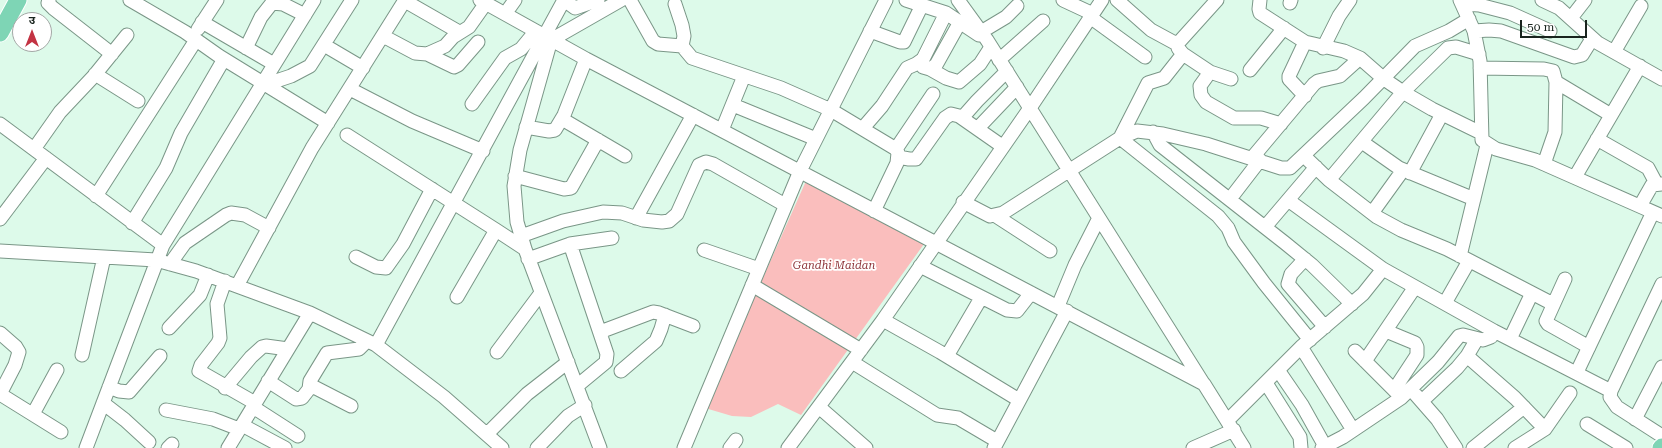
<!DOCTYPE html>
<html>
<head>
<meta charset="utf-8">
<style>
  body { margin:0 }
  #map { position:relative; width:1662px; height:448px; overflow:hidden; background:#ddfaea; font-family:"Roboto Serif","Noto Sans Devanagari",serif }
  canvas { display:block }
  .north { position:absolute; left:12px; top:12px; width:40px; height:40px; box-sizing:border-box; background:#fff; border:1px solid #a3a7a5; border-radius:50%; rotate:0deg; font-size:11px; font-weight:700; line-height:16px; text-align:center; color:#19241e }
  .north::after { content:''; display:block; margin:auto; width:14px; height:18px; background:#c33343; clip-path:polygon(50% 0,100% 100%,50% 72%,0 100%) }
  .scale { position:absolute; left:1520px; top:20px; width:67px; height:18px; box-sizing:border-box; border:2px solid #19241e; border-top:0; padding-left:5px; font-size:12px; line-height:14px; white-space:nowrap; color:#19241e; -webkit-text-stroke:3px #fff; paint-order:stroke }
</style>
</head>
<body>
<div id="map">
<canvas width="1662" height="448"></canvas>
<div class="north">उ</div>
<div class="scale">50 m</div>
</div>
<script>
const c = document.querySelector('canvas').getContext('2d');
c.lineJoin = 'round';
function paint(path, color) { c.fillStyle = color; c.fill(path, 'evenodd'); }
const toPath = rows => new Path2D(rows.map(r => 'M' + r).join(''));
function trace(path, color, width, dash) { c.strokeStyle = color; c.lineWidth = width; c.lineCap = dash ? 'butt' : 'round'; c.setLineDash(dash || []); c.stroke(path); }
function write(font, color, halo, rows, align = 'center') {
  c.font = font + ' "Roboto Serif",serif'; c.lineWidth = 3.5; c.setLineDash([]); c.textBaseline = 'middle'; c.strokeStyle = halo; c.fillStyle = color; for (const [text, x, y, turn = 0] of rows) {
    c.save(); c.translate(x, y); c.rotate((+turn || 0) * Math.PI / 180); c.textAlign = isNaN(turn) ? turn : align; if (halo) c.strokeText(text, 0, 0); c.fillText(text, 0, 0); c.restore();
  }
}
paint(toPath([
  [806,181,924,244,801,415,778,404,751,417,732,416,705,408]
]), '#fabebd');
const minor = toPath([
  [49,0,48,3,53,8,112,54],
  [130,0,185,32,219,56,328,123],
  [480,0,586,59,1204,384,1244,448],
  [564,0,575,8,598,0],
  [630,0,653,41,658,44,682,46,692,58,781,88,831,110,896,149,898,153,897,163,874,211],
  [906,0,946,13,979,35],
  [958,0,987,40,1203,383],
  [1063,0,1093,14],
  [1117,0,1151,30,1175,43,1180,41,1217,0],
  [1260,0,1259,9,1260,13,1305,42,1344,51,1360,58,1384,79,1406,94,1432,109,1481,133],
  [1460,0,1474,31,1480,61,1482,140,1496,149,1535,160,1662,216],
  [1542,0,1559,8,1598,43,1662,79],
  [405,1,459,32],
  [1290,3,1291,0],
  [675,4,682,25,684,36,682,46],
  [1462,4,1479,5,1510,13,1550,31],
  [505,14,515,0],
  [1090,17,1145,57],
  [1571,18,1585,0],
  [202,22,274,64],
  [198,29,217,0],
  [870,31,900,42,904,42,922,5],
  [1474,31,1489,30,1501,31,1574,57,1582,55,1592,39],
  [981,32,1006,17,1017,6],
  [383,36,415,53,427,54,445,46,453,37,469,27,486,3],
  [324,45,363,68],
  [246,48,261,17,272,3,283,4,305,15],
  [1178,48,1183,54,1210,72,1231,79],
  [1323,48,1339,16,1350,0],
  [1614,52,1641,6],
  [427,54,454,67,458,65,478,42],
  [1183,54,1164,78,1148,83,1120,138,1218,216,1228,228,1234,242,1264,283,1310,340],
  [999,60,1043,21],
  [923,67,930,69,936,65,960,22],
  [1480,68,1544,69,1553,71,1556,82,1555,132,1544,164],
  [930,69,946,78,959,82,980,64,991,47],
  [1250,70,1284,28],
  [1210,72,1200,86,1201,95,1206,102,1234,118,1261,118,1281,124],
  [95,74,138,101],
  [1556,82,1611,115],
  [263,83,273,82,291,76,310,66,352,0],
  [350,89,412,121,483,151],
  [1305,96,1289,79,1289,76,1305,42],
  [472,104,505,58,521,49,535,32],
  [733,105,816,139],
  [962,118,977,101,1007,71],
  [562,119,625,156],
  [0,124,163,245],
  [526,127,549,131,555,130,564,115,586,59],
  [863,128,882,106,907,68,916,64,923,59,946,13],
  [978,128,1017,87],
  [722,130,744,76],
  [1153,132,1160,145,1285,243,1312,265,1352,304],
  [347,135,496,230,525,249],
  [1597,139,1648,168,1656,183],
  [1362,142,1399,168,1474,199],
  [34,149,60,112,93,77,127,35],
  [896,149,933,94],
  [1304,156,1329,180,1377,217,1401,230,1447,249,1553,304],
  [898,157,909,159,916,159,945,118,951,114,959,116,1002,146],
  [1252,158,1314,84,1318,81,1340,76,1360,58],
  [1410,173,1442,114],
  [515,176,564,189,571,188,598,140],
  [1575,177,1640,66],
  [1329,180,1403,92,1448,48,1456,47,1479,54],
  [96,196,196,40],
  [1230,199,1260,160],
  [1288,200,1383,269,1494,331,1611,391],
  [963,202,990,216,1003,213,1120,138,1137,131,1163,134,1206,144,1281,168,1290,168,1364,98,1415,46,1449,31,1469,19],
  [1640,206,1652,185,1662,184],
  [1372,213,1403,170],
  [996,216,1050,251],
  [636,218,693,115],
  [0,219,46,158],
  [132,223,166,168,181,133,224,59],
  [1265,227,1316,167],
  [521,236,563,221,603,212,622,213,643,220,662,222,669,221,677,214,699,165,706,162,713,164,785,205],
  [570,244,607,354,606,362,577,386],
  [704,250,759,269],
  [0,251,156,260,196,271,310,313,376,345,444,397,502,448],
  [1460,256,1487,145],
  [356,257,376,267,386,268,403,244,432,189],
  [528,259,570,244,612,238],
  [1305,259,1291,274,1288,284,1325,327],
  [170,264,185,243,226,215,231,213,245,215,269,228],
  [920,266,1007,310,1017,311,1031,293],
  [1565,279,1546,321,1548,324,1589,347],
  [225,281,217,304,220,338,218,343,201,365,199,371,255,403],
  [1662,284,1611,391,1610,397,1617,407,1662,436],
  [752,285,861,350],
  [237,286,312,148,405,0],
  [457,297,496,230],
  [1445,303,1469,261],
  [1058,306,1075,265,1099,218],
  [883,320,940,352,1019,400],
  [169,328,200,295,208,275],
  [1386,331,1415,343,1417,347,1417,355,1394,390],
  [600,332,653,312,659,313,693,326],
  [0,333,16,347,19,352,15,365,0,394],
  [1510,339,1532,293],
  [376,345,564,0],
  [1301,347,1353,430],
  [1355,351,1399,395],
  [497,352,541,293],
  [82,355,104,257],
  [947,356,981,298],
  [1467,356,1515,398,1545,429],
  [1365,361,1415,287],
  [852,362,937,415,958,418,997,441],
  [1278,370,1302,405,1326,448],
  [621,371,656,341,661,329,665,315],
  [1577,372,1653,212],
  [268,381,296,399,302,398,309,389,314,387,351,406],
  [1266,383,1300,437,1301,448],
  [109,387,119,391,129,392,160,356],
  [225,388,251,357,262,347,266,346,288,349],
  [309,389,310,381,327,353,359,349,367,341],
  [0,394,61,432],
  [1416,395,1437,419,1456,448],
  [1422,401,1457,368,1467,356,1477,339],
  [103,403,125,420,149,442],
  [253,407,298,436],
  [819,407,866,448],
  [166,410,213,419,239,429],
  [33,414,57,370],
  [1635,419,1662,367],
  [1228,420,1301,347,1363,294,1383,269],
  [1587,424,1626,448],
  [242,425,285,448],
  [487,434,527,394,568,362],
  [86,448,163,245,314,0],
  [168,448,172,444],
  [228,448,310,313],
  [537,448,568,416,585,405],
  [600,448,525,249,517,222,514,186,520,150,551,40,621,0],
  [684,448,800,171,886,0],
  [730,448,736,440],
  [788,448,883,320,1030,108,1102,0],
  [994,448,1067,311],
  [1193,448,1234,430],
  [1322,448,1343,437,1401,398,1438,362,1459,336,1463,335,1483,340,1491,337,1494,331],
  [1473,448,1524,407],
  [1515,448,1545,429,1570,393]
]);
const major = toPath([
  [0,33,18,0],
  [1661,448,1662,447]
]);
trace(minor, '#7a9687', 15);
trace(major, '#fff', 19);
trace(minor, '#fff', 13);
trace(major, '#7ed5b5', 17);
write('italic 11px', '#8e353a', '#fff', [
  ["Gandhi Maidan",834,266]
]);
</script>
</body>
</html>
